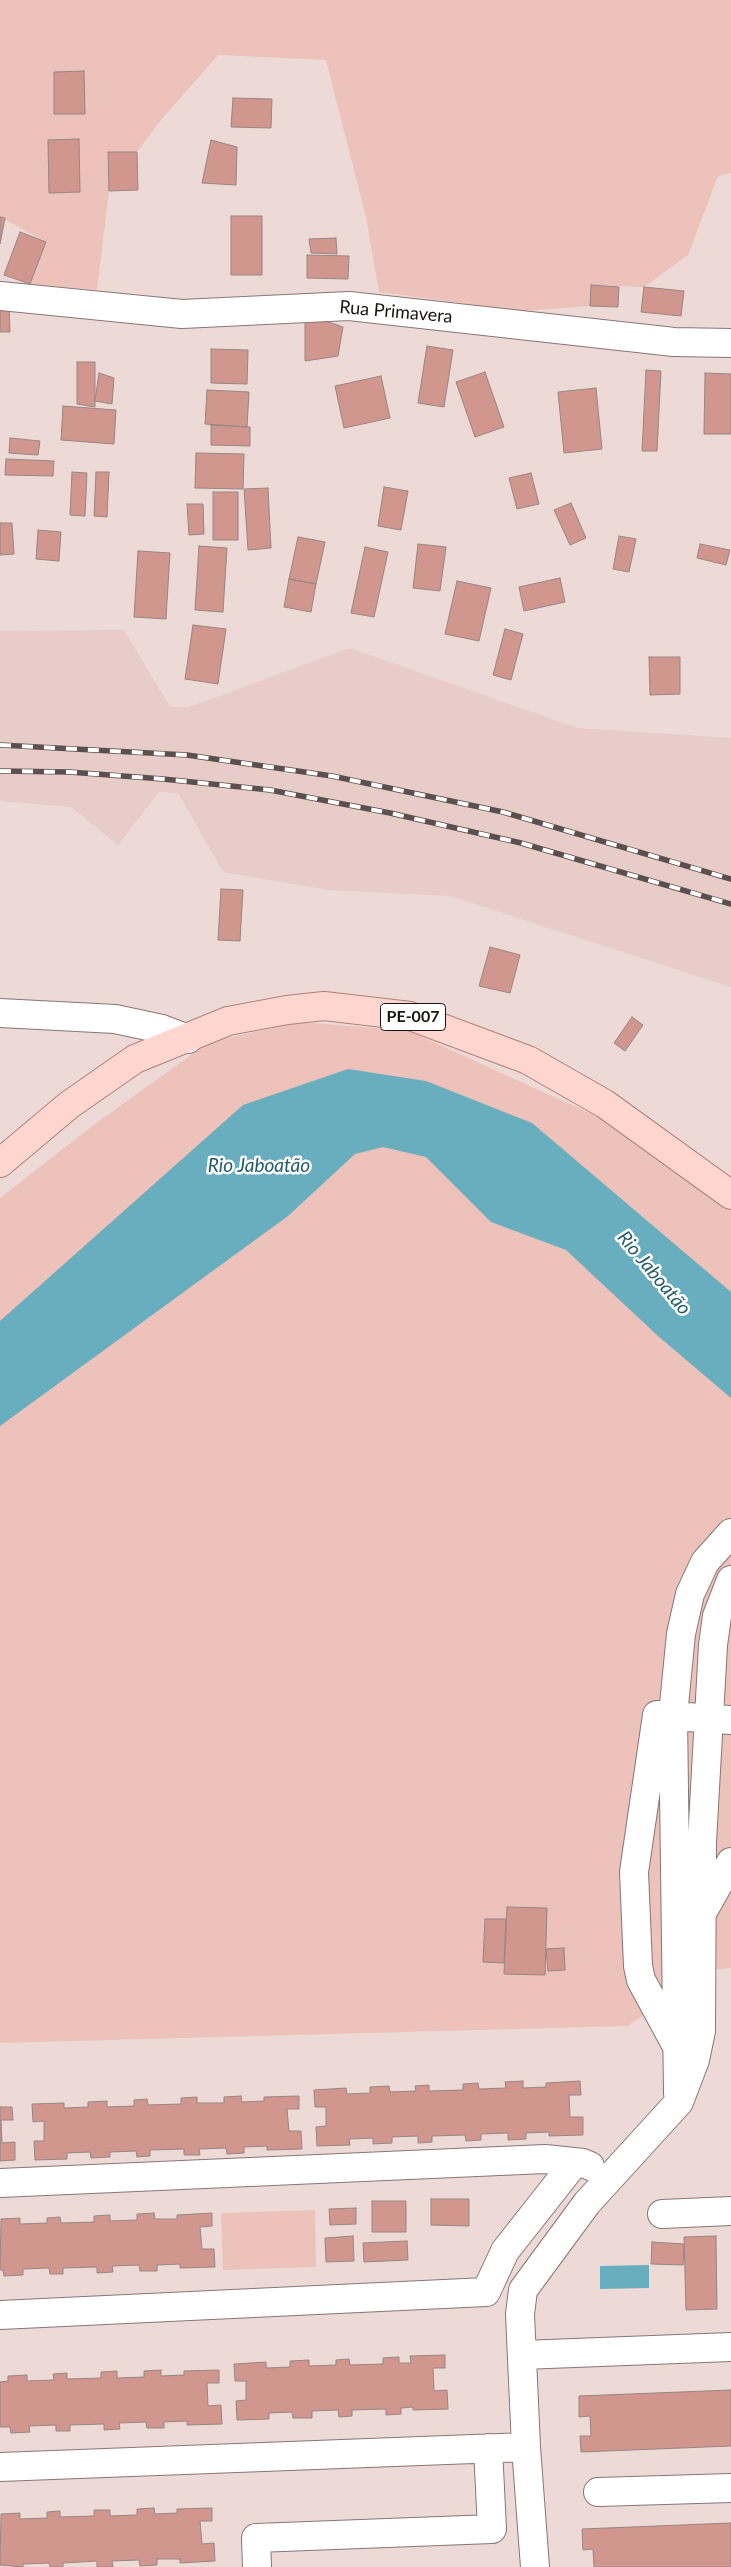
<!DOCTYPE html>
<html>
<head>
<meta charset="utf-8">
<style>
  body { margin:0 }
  canvas { display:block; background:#eddad6 }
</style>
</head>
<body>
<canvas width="731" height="2567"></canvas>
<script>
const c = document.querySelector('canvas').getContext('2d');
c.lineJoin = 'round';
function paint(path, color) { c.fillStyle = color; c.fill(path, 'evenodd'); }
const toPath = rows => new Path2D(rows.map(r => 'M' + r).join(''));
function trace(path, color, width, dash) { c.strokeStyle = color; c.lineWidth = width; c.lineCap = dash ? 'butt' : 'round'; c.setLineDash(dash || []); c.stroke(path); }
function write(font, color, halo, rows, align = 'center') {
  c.font = font + ' Lato,sans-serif'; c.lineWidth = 5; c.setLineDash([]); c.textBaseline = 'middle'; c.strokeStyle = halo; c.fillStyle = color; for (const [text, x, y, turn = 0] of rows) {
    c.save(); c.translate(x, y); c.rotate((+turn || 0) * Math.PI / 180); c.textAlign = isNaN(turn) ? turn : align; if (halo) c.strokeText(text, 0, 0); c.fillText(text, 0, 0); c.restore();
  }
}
paint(toPath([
  [124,630,170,707,189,707,350,648,577,728,731,738,731,987,450,896,329,890,223,872,178,793,159,792,118,845,71,807,0,801,0,631]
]), '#e7ccc7');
paint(toPath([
  [0,0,731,0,731,173,718,176,688,255,644,287,591,285,590,306,521,311,379,292,366,217,326,60,218,55,161,120,137,152,108,153,109,191,97,290,30,284,46,242,0,217],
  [302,1022,409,1031,598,1117,670,1170,731,1208,731,1968,718,1969,627,2026,0,2043,0,1198,91,1127,209,1042],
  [315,2210,316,2267,223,2270,221,2213]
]), '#ecc2ba');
paint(toPath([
  [348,1069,426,1081,532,1123,731,1292,731,1398,658,1336,566,1250,491,1222,426,1157,383,1147,355,1154,288,1216,0,1426,0,1321,243,1105],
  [649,2265,649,2288,600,2289,600,2266]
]), '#69aebe');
const building = toPath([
  [84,71,85,114,54,114,54,72,84,71],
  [233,98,272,99,271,128,231,127,233,98],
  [79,139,80,192,49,193,48,140,79,139],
  [211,140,237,147,236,185,202,183,211,140],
  [108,152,137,152,138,190,109,191,108,152],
  [231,216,262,216,262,275,231,275,231,216],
  [0,217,5,218,0,244,0,217],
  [20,232,46,242,30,284,4,275,20,232],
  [336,238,337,254,311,253,309,239,336,238],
  [307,255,349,256,348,279,307,278,307,255],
  [591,285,619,287,618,307,590,306,591,285],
  [644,287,684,291,681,316,641,312,644,287],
  [9,304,10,332,0,332,0,305,9,304],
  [305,314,343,327,338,356,305,361,305,314],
  [427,346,453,350,444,407,418,403,427,346],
  [211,349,248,350,247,384,211,383,211,349],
  [77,362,95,362,95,407,77,404,77,362],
  [646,370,661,371,657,451,642,451,646,370],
  [485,372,504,427,475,437,456,382,485,372],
  [99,373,114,378,112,404,95,401,99,373],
  [705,373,731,374,731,434,704,434,705,373],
  [381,376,390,418,344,428,335,386,381,376],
  [596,388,602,449,564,453,558,392,596,388],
  [207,390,249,392,247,427,205,424,207,390],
  [63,406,116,410,114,444,61,440,63,406],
  [211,425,250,427,250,446,211,445,211,425],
  [10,438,40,441,38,455,9,453,10,438],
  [196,453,244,454,243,489,195,488,196,453],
  [6,459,54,461,53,476,5,475,6,459],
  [72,472,87,473,85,516,70,515,72,472],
  [96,472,109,472,107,517,94,516,96,472],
  [531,473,539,504,517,509,509,478,531,473],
  [384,487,408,491,401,530,378,526,384,487],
  [268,488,271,548,248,550,244,489,268,488],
  [213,492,238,492,238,540,213,540,213,492],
  [571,503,586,538,570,545,554,510,571,503],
  [187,504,203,504,204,534,189,535,187,504],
  [0,523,12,523,14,554,0,555,0,523],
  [38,530,61,532,59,561,36,559,38,530],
  [619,536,636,539,629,572,613,569,619,536],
  [298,537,325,542,316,584,289,579,298,537],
  [418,544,446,547,440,591,413,588,418,544],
  [700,544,730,550,726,565,697,558,700,544],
  [199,546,227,548,223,612,195,610,199,546],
  [365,547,388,552,374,617,351,613,365,547],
  [138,551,170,553,166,619,134,617,138,551],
  [560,578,565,602,524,611,519,587,560,578],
  [289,579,316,584,311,612,284,607,289,579],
  [457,581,491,588,479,641,445,634,457,581],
  [193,625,226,629,218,684,185,679,193,625],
  [505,629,523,634,511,680,493,675,505,629],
  [649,657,680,657,680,694,650,695,649,657],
  [221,889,243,890,240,941,218,940,221,889],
  [490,947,520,955,510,993,479,986,490,947],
  [632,1017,643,1025,625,1051,614,1043,632,1017],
  [507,1907,547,1908,545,1975,504,1974,507,1907],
  [485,1919,506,1919,504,1963,483,1962,485,1919],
  [564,1948,565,1970,548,1971,546,1949,564,1948],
  [523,2081,523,2088,546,2087,546,2083,580,2081,581,2095,569,2095,570,2117,583,2117,583,2135,549,2136,549,2132,526,2133,526,2139,508,2140,508,2133,481,2134,481,2140,466,2141,465,2135,432,2136,432,2142,418,2143,418,2136,392,2137,392,2143,373,2144,373,2138,349,2139,350,2145,317,2146,316,2127,326,2126,326,2107,315,2107,314,2090,346,2088,347,2094,370,2093,370,2087,389,2086,390,2092,416,2091,415,2086,429,2085,429,2091,463,2090,463,2084,478,2083,479,2089,506,2088,505,2082,523,2081],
  [241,2096,242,2102,264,2101,264,2097,299,2096,299,2109,287,2109,289,2131,301,2131,302,2149,267,2150,267,2146,244,2147,244,2153,227,2154,226,2148,199,2149,200,2155,184,2155,184,2149,150,2150,150,2156,137,2157,136,2151,110,2152,110,2157,91,2158,90,2152,67,2153,67,2159,35,2160,34,2141,44,2141,44,2121,33,2122,32,2104,64,2103,64,2108,88,2107,88,2102,107,2101,107,2107,134,2106,134,2100,147,2099,148,2105,181,2104,181,2098,197,2097,197,2103,224,2103,224,2097,241,2096],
  [0,2107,12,2107,13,2120,1,2120,2,2143,15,2142,15,2160,0,2161,0,2107],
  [431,2199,469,2199,469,2226,431,2225,431,2199],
  [372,2201,406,2201,406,2232,372,2232,372,2201],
  [356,2208,356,2224,330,2225,329,2209,356,2208],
  [154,2213,155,2219,177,2219,177,2215,212,2213,212,2226,200,2227,202,2249,214,2249,215,2267,180,2268,180,2264,157,2265,157,2271,140,2271,139,2265,112,2266,113,2272,97,2273,97,2267,63,2268,63,2274,50,2274,49,2268,23,2269,23,2275,4,2276,3,2270,0,2270,1,2219,20,2218,20,2224,47,2223,47,2218,60,2217,61,2223,94,2222,94,2216,110,2215,110,2221,137,2220,137,2214,154,2213],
  [353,2236,354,2261,326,2262,325,2238,353,2236],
  [716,2236,717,2309,686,2310,684,2237,716,2236],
  [407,2241,408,2260,364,2262,363,2243,407,2241],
  [652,2242,684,2244,683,2265,651,2264,652,2242],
  [445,2355,445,2368,433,2368,434,2391,447,2390,448,2409,413,2410,413,2407,401,2408,401,2414,386,2415,386,2409,352,2410,352,2416,339,2417,338,2410,312,2411,312,2418,293,2418,292,2412,269,2413,269,2419,237,2420,236,2401,246,2400,246,2381,235,2381,234,2364,266,2362,266,2368,290,2367,290,2361,309,2360,309,2366,336,2365,336,2360,349,2359,350,2365,383,2364,383,2358,399,2357,399,2363,411,2363,410,2356,445,2355],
  [161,2370,161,2376,184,2375,184,2371,219,2370,219,2383,207,2383,208,2406,221,2405,222,2424,187,2425,187,2421,164,2422,164,2428,147,2428,146,2422,119,2423,120,2429,104,2430,104,2424,70,2425,70,2431,56,2431,56,2425,29,2426,30,2432,11,2433,10,2427,0,2427,0,2382,8,2381,8,2376,27,2375,27,2381,54,2380,53,2374,67,2373,67,2379,101,2378,101,2372,117,2371,117,2378,144,2377,144,2371,161,2370],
  [731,2390,731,2446,581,2452,580,2436,591,2436,590,2416,579,2417,579,2396,731,2390],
  [154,2508,155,2514,177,2513,177,2509,212,2508,212,2521,200,2521,202,2544,214,2543,215,2561,180,2563,180,2559,157,2559,157,2565,140,2566,139,2560,112,2561,113,2567,97,2567,97,2561,63,2563,63,2567,50,2567,49,2563,23,2564,23,2567,0,2565,1,2514,20,2513,20,2519,47,2518,47,2512,60,2511,60,2517,94,2516,94,2510,110,2510,110,2516,137,2515,137,2509,154,2508],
  [731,2523,731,2567,594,2567,593,2549,583,2550,582,2529,731,2523]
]);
paint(building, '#d1968d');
trace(building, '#978683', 1);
const minor = toPath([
  [0,296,182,314,349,306,674,342,731,343],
  [0,1013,115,1019,162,1029,188,1039],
  [702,1913,731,1862],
  [674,2041,641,1980,638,1966,634,1872,657,1715,731,1720],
  [678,2093,673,1715,681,1634,690,1594,705,1562,731,1533],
  [0,2183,545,2159,583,2163,590,2166],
  [662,2214,731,2211],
  [0,2315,486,2292,505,2251,575,2162],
  [522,2355,731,2347],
  [0,2467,526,2447],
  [598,2492,731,2488],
  [257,2567,256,2538,492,2529,488,2448],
  [535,2567,526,2447,520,2314,523,2290,587,2203,679,2102,695,2060,701,2031,702,1842,713,1645,717,1616,731,1580]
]);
const major = toPath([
  [0,1163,69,1105,135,1059,228,1021,287,1010,324,1006,410,1016,528,1060,605,1104,731,1195]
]);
trace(minor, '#877673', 30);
trace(major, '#ae8078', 30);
trace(minor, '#fff', 28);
trace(major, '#fed6cf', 28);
const rail = toPath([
  [0,745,187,755,332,776,503,812,731,879],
  [0,771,69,772,163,779,270,790,390,813,521,843,731,904]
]);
trace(rail, '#5b504f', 5.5);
trace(rail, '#fff', 4, [11]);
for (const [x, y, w] of [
  [413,1017,65]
]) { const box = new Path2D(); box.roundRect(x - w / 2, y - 13.5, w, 27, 4); c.fillStyle = '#fff'; c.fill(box); trace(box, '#1a1312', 1); }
write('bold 16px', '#1a1312', null, [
  ["PE-007",413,1017]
]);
write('18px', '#1a1312', '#fff', [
  ["Rua Primavera",396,312,5]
]);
write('italic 19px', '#235c68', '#fff', [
  ["Rio Jaboatão",259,1166],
  ["Rio Jaboatão",654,1273,50]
]);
</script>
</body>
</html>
